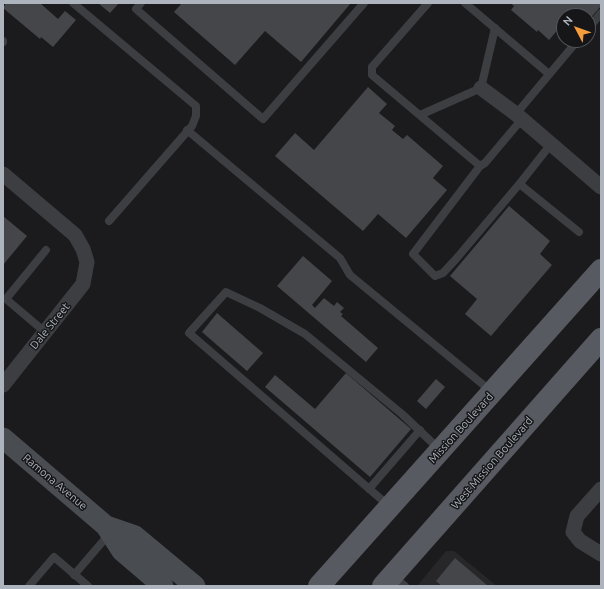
<!DOCTYPE html>
<html>
<head>
<meta charset="utf-8">
<style>
  body { margin:0 }
  #map { position:relative; width:604px; height:589px; overflow:hidden; background:#1b1b1d; font-family:Ubuntu,sans-serif }
  canvas { display:block }
  .frame { position:absolute; inset:0; border:4px solid #adb4bd; pointer-events:none }
  .north { position:absolute; left:556px; top:8px; width:40px; height:40px; box-sizing:border-box; background:#161618; border:1px solid #52555a; border-radius:50%; rotate:311deg; font-size:11px; font-weight:700; line-height:16px; text-align:center; color:#adb4bd }
  .north::after { content:''; display:block; margin:auto; width:14px; height:18px; background:#f59c3b; clip-path:polygon(50% 0,100% 100%,50% 72%,0 100%) }
</style>
</head>
<body>
<div id="map">
<canvas width="604" height="589"></canvas>
<div class="frame"></div>
<div class="north">N</div>
</div>
<script>
const c = document.querySelector('canvas').getContext('2d');
c.lineJoin = 'round';
function paint(path, color) { c.fillStyle = color; c.fill(path, 'evenodd'); }
const toPath = rows => new Path2D(rows.map(r => 'M' + r).join(''));
function trace(path, color, width, dash) { c.strokeStyle = color; c.lineWidth = width; c.lineCap = dash ? 'butt' : 'round'; c.setLineDash(dash || []); c.stroke(path); }
function write(font, color, halo, rows, align = 'center') {
  c.font = font + ' Ubuntu,sans-serif'; c.lineWidth = 3; c.setLineDash([]); c.textBaseline = 'middle'; c.strokeStyle = halo; c.fillStyle = color; for (const [text, x, y, turn = 0] of rows) {
    c.save(); c.translate(x, y); c.rotate((+turn || 0) * Math.PI / 180); c.textAlign = isNaN(turn) ? turn : align; if (halo) c.strokeText(text, 0, 0); c.fillText(text, 0, 0); c.restore();
  }
}
paint(toPath([
  [446,551,454,551,497,586,417,586]
]), '#27272a');
paint(toPath([
  [6,3,40,3,58,19,65,11,76,20,53,47,41,37,40,39,3,8],
  [98,3,119,3,110,13],
  [182,3,351,3,301,62,265,31,235,65,174,12],
  [510,3,601,3,601,6,588,21,588,16,564,16,564,31,560,27,549,40,538,30,537,32,511,10,514,6],
  [368,87,387,104,379,113,395,126,392,130,403,139,407,135,443,166,433,178,447,190,406,238,378,214,363,231,275,156,295,133,314,150],
  [509,206,550,241,540,254,552,265,491,336,465,314,477,299,450,276],
  [3,216,27,236,3,265],
  [303,256,332,281,312,305,315,308,324,298,334,306,337,302,344,308,340,312,343,314,341,316,378,348,366,362,277,286],
  [217,313,263,353,247,371,202,332],
  [346,373,411,429,370,477,265,387,275,375,315,409],
  [436,379,445,387,426,409,417,401],
  [455,558,488,586,442,586,436,581]
]), '#45464a');
trace(toPath([
  [73,3,196,106,196,116,192,126,109,221],
  [141,3,136,9,263,119,364,3],
  [428,3,372,67,372,75,480,166,485,163,522,119],
  [465,3,549,74],
  [588,29,601,13],
  [3,41,3,42],
  [516,114,578,40],
  [420,115,481,88,495,28],
  [187,130,340,258,350,275,492,392],
  [551,144,521,182,522,186,579,232],
  [480,166,413,254,435,276,443,273,456,259,521,182],
  [45,332,6,299,46,250],
  [369,489,420,430],
  [389,506,189,333,226,292,260,308,305,334,402,414,440,450],
  [74,575,110,533],
  [393,576,405,586],
  [29,586,54,557,88,586]
]), '#3c3e42', 8);
trace(toPath([
  [481,88,516,114,601,187],
  [3,174,75,235,83,249,87,262,83,284,3,385],
  [601,489,577,516,573,532,580,541,601,554]
]), '#3c3e42', 15);
trace(toPath([
  [3,438,106,526,122,551,163,586],
  [106,526,135,536,195,586]
]), '#494d52', 21);
trace(toPath([
  [319,586,601,270],
  [383,586,601,339]
]), '#575b61', 22);
write('11px', '#adb4bd', '#161618', [
  ["Dale Street",50,326,-51],
  ["Mission Boulevard",461,428,-48],
  ["West Mission Boulevard",492,463,-49],
  ["Ramona Avenue",55,482,40]
]);
</script>
</body>
</html>
